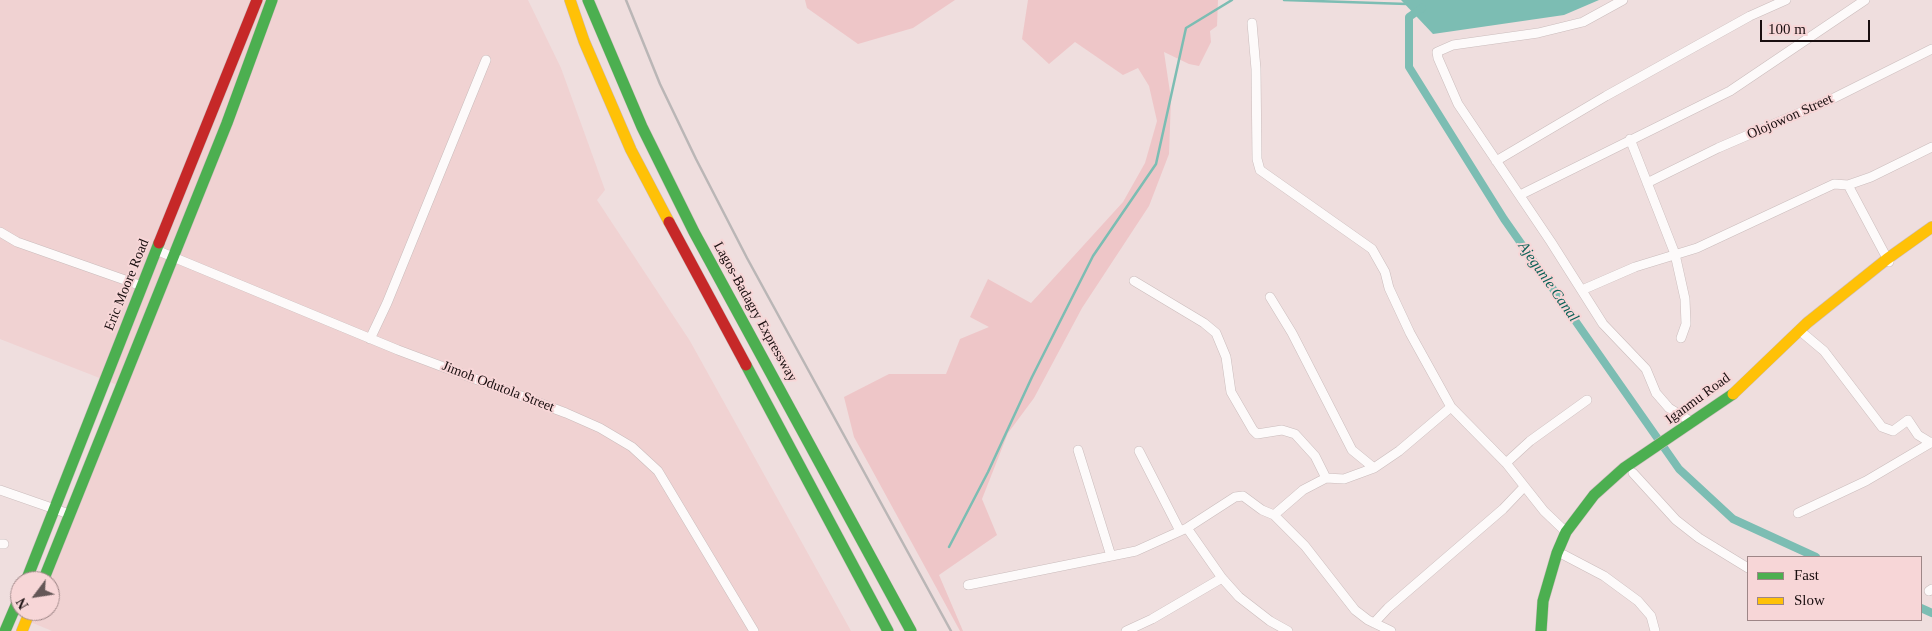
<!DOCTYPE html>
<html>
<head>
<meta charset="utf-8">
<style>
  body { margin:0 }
  #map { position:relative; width:1932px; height:631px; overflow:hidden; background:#efdede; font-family:Georgia,serif }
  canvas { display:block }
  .legend { position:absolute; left:1747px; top:556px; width:175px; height:65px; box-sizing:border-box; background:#f7d6d7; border:1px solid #9e8687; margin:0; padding:6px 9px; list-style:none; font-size:15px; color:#190e0f }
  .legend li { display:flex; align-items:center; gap:10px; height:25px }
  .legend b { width:25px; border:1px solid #9e8687 }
  .north { position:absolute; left:10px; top:571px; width:50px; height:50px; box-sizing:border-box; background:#f7d6d7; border:1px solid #9e8687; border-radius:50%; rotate:239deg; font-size:14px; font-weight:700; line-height:20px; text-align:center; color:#190e0f }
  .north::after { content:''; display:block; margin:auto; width:18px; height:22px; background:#645757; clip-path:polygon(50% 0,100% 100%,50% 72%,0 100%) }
  .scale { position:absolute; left:1760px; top:20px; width:110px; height:22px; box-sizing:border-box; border:2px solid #190e0f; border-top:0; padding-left:6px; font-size:15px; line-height:18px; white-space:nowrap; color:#190e0f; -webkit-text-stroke:4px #f7d6d7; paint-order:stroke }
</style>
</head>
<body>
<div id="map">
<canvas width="1932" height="631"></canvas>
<ul class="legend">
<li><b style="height:6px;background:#4caf50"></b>Fast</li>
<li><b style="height:6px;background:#ffc107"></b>Slow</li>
</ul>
<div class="north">N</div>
<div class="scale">100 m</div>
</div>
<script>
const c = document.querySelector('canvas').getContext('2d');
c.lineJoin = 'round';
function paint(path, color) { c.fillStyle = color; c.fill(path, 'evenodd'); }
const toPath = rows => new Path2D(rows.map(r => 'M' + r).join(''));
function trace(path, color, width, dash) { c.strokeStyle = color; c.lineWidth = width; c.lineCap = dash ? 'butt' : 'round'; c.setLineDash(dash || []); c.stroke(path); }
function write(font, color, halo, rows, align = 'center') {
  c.font = font + ' Georgia,serif'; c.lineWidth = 4; c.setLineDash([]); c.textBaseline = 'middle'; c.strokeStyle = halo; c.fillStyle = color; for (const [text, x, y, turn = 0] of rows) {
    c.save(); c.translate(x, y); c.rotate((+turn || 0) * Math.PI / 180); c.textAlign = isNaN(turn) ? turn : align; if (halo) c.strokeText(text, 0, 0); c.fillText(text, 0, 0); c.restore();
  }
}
paint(toPath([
  [0,0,528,0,561,68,605,190,597,200,690,341,851,631,52,631,28,621,31,611,50,611,50,581,43,581,120,386,0,339]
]), '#f0d2d2');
paint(toPath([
  [805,0,955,0,913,28,858,44,807,8],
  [1028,0,1218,0,1217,26,1210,31,1211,42,1199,66,1189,64,1164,52,1171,99,1169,154,1149,206,1082,308,1034,398,1008,433,982,499,997,535,939,575,963,631,960,631,854,437,844,397,889,374,946,374,960,339,989,327,970,317,988,279,1031,303,1123,202,1145,163,1157,121,1149,86,1138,68,1123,75,1075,42,1049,64,1022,39]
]), '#eec6c8');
paint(toPath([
  [1401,0,1599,0,1564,15,1433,34]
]), '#7cbdb3');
trace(toPath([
  [1284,0,1407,4],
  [949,547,988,472,1032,377,1093,256,1156,164,1186,28,1232,0]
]), '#7cbdb3', 2.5);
trace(toPath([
  [1422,8,1409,17,1409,67,1504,219,1679,469,1733,519,1816,557],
  [1921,608,1932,613]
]), '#7cbdb3', 8);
const street = toPath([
  [1623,0,1583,22,1538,33,1453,45,1437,52,1438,58,1458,104,1551,242,1603,324,1646,369,1656,393,1669,408,1692,422],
  [1252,23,1256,69,1257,159,1260,170,1372,249,1385,272,1389,288,1410,333,1451,407,1506,463,1544,511,1566,532],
  [1630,139,1675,254,1685,299,1686,324,1681,338],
  [1496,161,1606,96,1750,16,1786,0],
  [1647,183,1718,148,1834,98,1932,49],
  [1848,185,1889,262],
  [1520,195,1730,91,1865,0],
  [0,232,17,242,142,286],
  [156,250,398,350,566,413,600,428,632,447,658,471,754,631],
  [1134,281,1204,323,1216,333,1226,357,1231,392,1253,430,1257,434,1282,430,1295,434,1315,456,1326,478],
  [1582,290,1635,267,1697,248,1834,184,1848,185,1871,177,1932,147],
  [1270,297,1292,333,1352,450,1374,468],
  [1799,330,1824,351,1882,427,1893,431,1908,420,1918,435,1931,443],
  [370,339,387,303,486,60],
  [1078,450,1111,556],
  [1139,451,1180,531],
  [1506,463,1530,441,1587,400],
  [1633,473,1676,520,1699,538,1748,568],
  [0,490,69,514],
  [1798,513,1866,481,1932,442],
  [1274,515,1303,490,1326,478,1344,479,1374,468,1399,451,1451,407],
  [1187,528,1222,578,1239,597,1270,621,1288,631],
  [0,544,4,544],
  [1564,555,1604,576,1638,601,1651,616,1655,631],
  [968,585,1136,551,1187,528,1235,497,1243,496,1262,510,1274,515,1305,546,1355,610,1368,620,1391,631],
  [1929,591,1932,589],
  [1374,623,1388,608,1503,509,1524,487],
  [1126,631,1152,619,1222,578]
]);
const fast = toPath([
  [588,0,642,127,694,232,911,631],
  [746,365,888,631],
  [26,581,159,243],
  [43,581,227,123,272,0],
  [5,631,20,596],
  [1541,631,1543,601,1557,553,1566,532,1594,495,1624,468,1733,394]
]);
const slow = toPath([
  [570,0,584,41,631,150,669,222],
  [1733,394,1807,323,1887,259,1932,227],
  [22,631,30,611]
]);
const jam = toPath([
  [669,222,746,365],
  [159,243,257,0]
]);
trace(street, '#cabcbc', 10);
trace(fast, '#cabcbc', 12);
trace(slow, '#cabcbc', 12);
trace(jam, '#cabcbc', 12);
trace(street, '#fdfafa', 9);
trace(fast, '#4caf50', 11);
trace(slow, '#ffc107', 11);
trace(jam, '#c62828', 11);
trace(toPath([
  [626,0,660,84,696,159,747,258,951,631]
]), '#bab6b6', 2.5);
write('14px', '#190e0f', '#f7d6d7', [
  ["Olojowon Street",1790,117,-24],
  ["Eric Moore Road",127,285,-68],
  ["Lagos-Badagry Expressway",755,312,61],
  ["Jimoh Odutola Street",498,387,21],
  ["Iganmu Road",1698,399,-36]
]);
write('italic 15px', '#0b6157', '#f7d6d7', [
  ["Ajegunle Canal",1548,282,55]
]);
</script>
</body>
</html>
